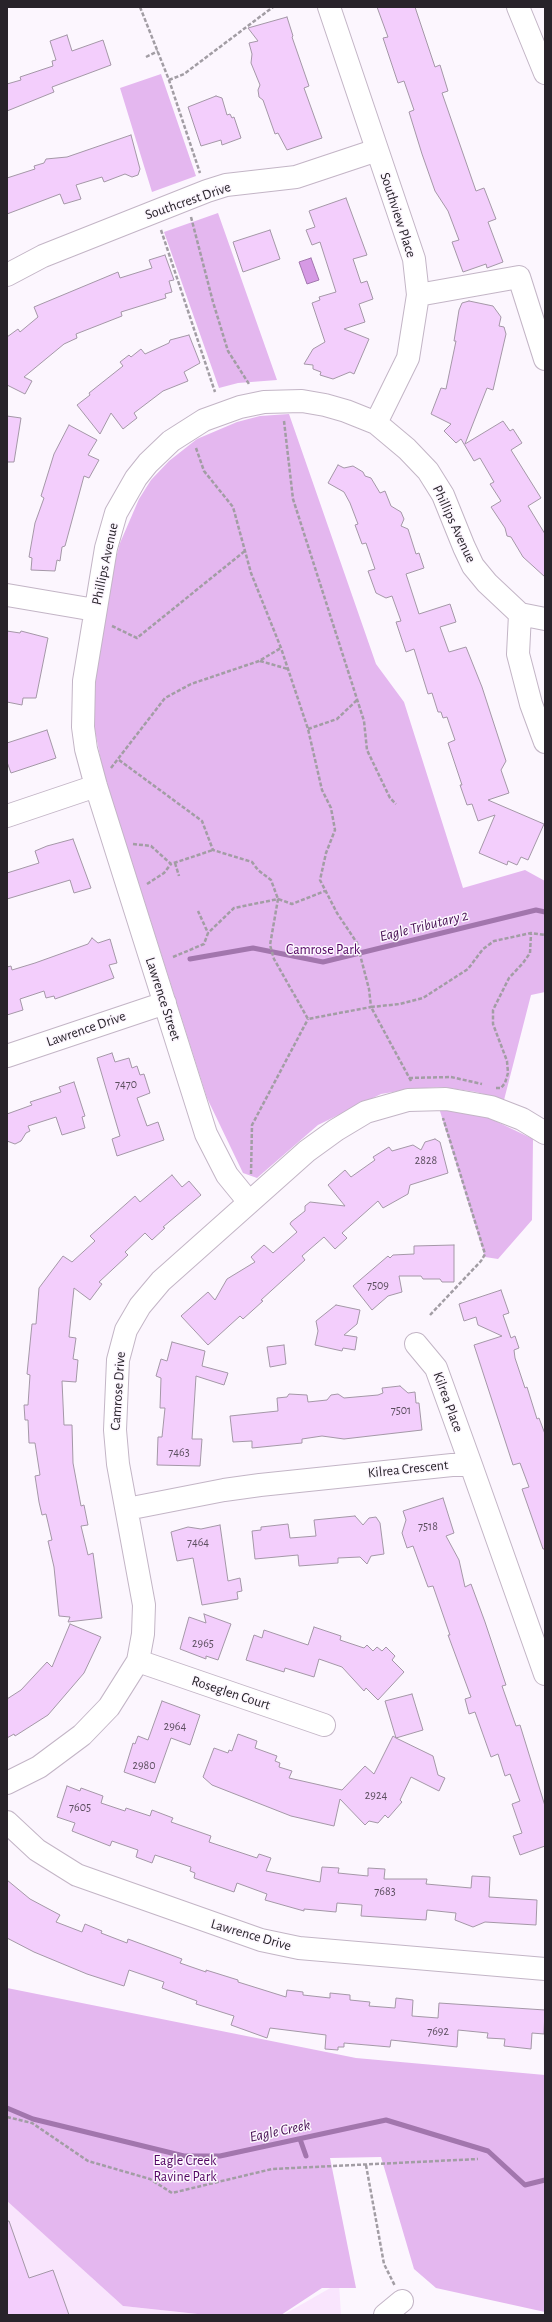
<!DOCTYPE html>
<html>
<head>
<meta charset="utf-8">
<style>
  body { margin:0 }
  #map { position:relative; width:552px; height:2322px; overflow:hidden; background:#fcf6fe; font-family:"Alegreya Sans",sans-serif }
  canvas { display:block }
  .frame { position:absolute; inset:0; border:8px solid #28232a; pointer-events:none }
</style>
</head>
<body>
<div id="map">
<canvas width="552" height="2322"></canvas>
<div class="frame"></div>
</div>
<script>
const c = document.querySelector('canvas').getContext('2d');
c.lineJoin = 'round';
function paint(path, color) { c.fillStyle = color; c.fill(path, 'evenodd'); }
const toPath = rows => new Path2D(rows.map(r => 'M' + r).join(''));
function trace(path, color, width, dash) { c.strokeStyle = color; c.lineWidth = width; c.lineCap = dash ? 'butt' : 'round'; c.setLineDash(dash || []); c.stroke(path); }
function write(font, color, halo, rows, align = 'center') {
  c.font = font + ' "Alegreya Sans",sans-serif'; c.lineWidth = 3; c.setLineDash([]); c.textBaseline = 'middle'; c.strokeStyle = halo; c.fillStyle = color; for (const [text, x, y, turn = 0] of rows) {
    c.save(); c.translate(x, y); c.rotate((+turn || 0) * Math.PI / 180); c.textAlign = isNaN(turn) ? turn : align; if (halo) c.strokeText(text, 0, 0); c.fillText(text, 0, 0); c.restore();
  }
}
paint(toPath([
  [7,2201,123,2306,207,2315,7,2315],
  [339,2283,341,2315,283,2315]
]), '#f9e5fd');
paint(toPath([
  [161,74,196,176,152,192,120,88],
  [218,213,277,380,238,383,219,388,164,232],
  [289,414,376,664,404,702,463,888,525,870,545,881,545,992,531,995,504,1100,476,1092,442,1087,411,1089,381,1094,318,1125,257,1178,243,1173,207,1098,103,771,93,721,95,670,115,561,120,543,139,499,151,480,169,461,197,439,237,422,260,416],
  [439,1108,487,1117,533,1139,532,1220,498,1259,485,1257],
  [7,1988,356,2058,545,2075,545,2312,436,2288,414,2269,381,2157,330,2158,356,2288,322,2288,281,2315,207,2315,123,2306,7,2201]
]), '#e4b7ef');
const water = toPath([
  [311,258,319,280,307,284,299,262,311,258]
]);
paint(water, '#d69ae5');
trace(water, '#a276ad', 1);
trace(toPath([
  [190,959,253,948,323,962,536,910,545,912],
  [7,2108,33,2119,184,2156,220,2156,386,2120,488,2151,525,2185,545,2180],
  [300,2139,306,2156]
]), '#a276ad', 5);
const building = toPath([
  [377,7,415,7,435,67,440,65,448,91,442,93,476,191,484,188,496,219,488,222,503,262,487,268,486,264,463,272,452,242,459,240,448,211,435,191,422,154,409,112,414,110,404,81,398,83,383,38,388,37,377,7],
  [287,17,293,36,292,37,309,86,304,88,322,138,287,150,278,133,275,134,263,100,259,97,258,90,260,85,251,63,252,54,249,43,258,41,248,28,287,17],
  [67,35,72,51,103,40,111,65,52,87,54,92,7,111,7,84,21,80,20,77,53,66,52,61,56,60,50,41,67,35],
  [216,96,222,98,227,115,230,114,232,118,234,117,241,138,222,145,221,140,201,146,188,107,216,96],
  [131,135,140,169,138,175,132,177,125,174,104,182,102,177,76,185,81,199,64,204,60,194,7,214,7,178,35,169,34,166,44,163,46,159,67,157,131,135],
  [346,198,367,255,353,259,361,283,367,281,373,299,359,304,365,322,344,329,369,339,354,374,350,372,333,379,320,375,321,372,313,369,313,365,304,364,313,349,325,342,312,303,320,300,319,297,336,292,320,242,312,245,306,230,315,227,309,211,346,198],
  [270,230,280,259,243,272,233,242,270,230],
  [165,255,174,280,169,281,172,292,165,294,166,298,121,312,122,316,76,334,77,338,64,344,24,377,32,381,25,394,7,385,7,337,18,329,20,332,38,317,34,307,118,272,120,278,152,268,149,260,165,255],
  [469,301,493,306,501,317,499,326,504,327,506,334,493,390,487,388,465,444,503,421,510,431,513,429,522,443,511,450,541,498,528,506,545,534,545,577,523,557,511,537,507,536,505,528,491,507,501,501,490,484,494,482,480,458,474,461,461,439,456,443,444,431,451,424,431,414,441,388,446,389,456,341,454,341,459,310,462,303,469,301],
  [189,335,200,363,184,372,188,381,163,391,134,413,137,418,123,429,111,413,100,434,77,405,90,395,89,393,123,366,120,362,129,355,131,357,141,349,145,354,169,343,170,340,189,335],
  [7,416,21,418,14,462,7,462,7,416],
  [69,425,97,440,88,455,99,460,89,478,84,476,65,546,62,547,60,561,57,560,55,571,31,570,32,558,29,557,35,523,44,498,41,496,54,454,69,425],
  [338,465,344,468,353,466,363,472,365,476,371,478,380,493,385,491,391,506,401,512,404,519,401,526,408,529,416,554,419,553,424,568,406,574,419,614,450,604,456,622,440,627,449,652,466,647,482,687,506,761,501,770,509,793,488,800,544,824,528,860,521,857,517,865,508,861,507,865,479,853,495,815,478,821,472,804,467,805,460,785,462,785,448,743,455,740,447,717,443,718,441,712,438,712,432,693,428,694,414,649,406,652,396,622,401,621,392,596,386,598,376,593,368,571,375,569,366,543,362,544,355,525,358,524,350,503,344,492,328,483,338,465],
  [7,631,20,633,21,631,48,638,36,698,23,698,22,705,7,702,7,631],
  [47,730,56,758,11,773,7,762,7,743,47,730],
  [73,839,91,888,74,893,70,880,7,899,7,873,39,863,35,851,47,846,73,839],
  [92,938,98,943,110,939,117,963,109,965,114,978,55,999,54,996,46,998,44,991,20,999,23,1010,7,1015,7,967,11,966,12,970,35,963,88,944,92,938],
  [112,1053,115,1062,129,1058,132,1068,137,1066,140,1075,144,1074,150,1093,137,1098,147,1126,158,1122,164,1140,117,1156,112,1139,120,1136,97,1058,112,1053],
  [74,1082,85,1116,82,1117,85,1128,62,1135,56,1117,28,1126,30,1131,26,1133,21,1141,15,1144,7,1141,7,1114,32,1105,30,1102,61,1092,59,1087,74,1082],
  [435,1139,440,1142,448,1173,410,1185,408,1194,383,1208,378,1201,342,1233,347,1238,335,1249,324,1237,302,1256,305,1260,261,1300,263,1301,243,1319,240,1316,208,1345,181,1316,208,1292,215,1300,227,1279,255,1262,251,1257,264,1245,273,1253,297,1232,290,1224,291,1222,305,1211,305,1206,310,1202,345,1206,328,1185,345,1170,351,1177,375,1160,373,1157,389,1147,392,1151,413,1145,421,1150,425,1142,435,1139],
  [172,1175,182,1187,189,1181,201,1195,163,1227,165,1228,152,1240,145,1233,125,1252,128,1255,99,1282,102,1284,90,1300,74,1288,69,1337,76,1338,73,1359,78,1360,76,1382,62,1381,64,1425,72,1425,73,1463,81,1506,84,1505,88,1525,81,1526,88,1555,93,1553,102,1618,68,1622,70,1617,59,1616,54,1567,48,1541,52,1540,46,1514,42,1515,39,1502,35,1476,40,1475,35,1443,29,1443,28,1420,25,1420,24,1405,28,1405,30,1375,27,1374,32,1324,36,1324,39,1288,63,1256,72,1262,95,1241,90,1236,135,1196,140,1202,172,1175],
  [454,1245,454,1282,442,1282,440,1279,423,1279,421,1276,399,1276,402,1292,388,1296,372,1310,353,1286,388,1256,390,1258,393,1255,414,1254,414,1246,454,1245],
  [501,1290,509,1313,503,1315,511,1338,515,1336,519,1348,514,1350,515,1358,525,1388,527,1387,537,1419,539,1418,545,1434,545,1549,543,1549,522,1489,529,1487,520,1463,513,1465,474,1345,502,1336,478,1325,476,1317,464,1321,459,1304,501,1290],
  [336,1305,360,1310,357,1324,344,1335,357,1337,355,1350,343,1348,342,1351,315,1345,318,1331,316,1321,336,1305],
  [172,1342,205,1351,202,1366,228,1373,224,1385,196,1376,192,1439,202,1439,200,1466,157,1465,158,1437,162,1437,165,1408,160,1408,161,1378,156,1376,161,1359,167,1361,172,1342],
  [284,1345,286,1364,270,1367,267,1347,284,1345],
  [400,1386,408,1393,415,1392,416,1403,419,1403,422,1430,344,1439,322,1436,302,1439,302,1443,252,1448,252,1441,233,1442,230,1416,278,1411,277,1398,287,1397,289,1394,307,1395,308,1402,327,1400,331,1395,338,1394,344,1398,378,1395,383,1393,382,1388,400,1386],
  [443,1498,454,1533,446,1536,459,1560,465,1587,471,1584,485,1622,506,1685,502,1686,516,1726,520,1725,545,1806,545,1846,520,1855,513,1836,522,1833,512,1804,520,1801,510,1774,505,1776,498,1754,491,1757,475,1712,469,1714,465,1699,471,1697,448,1635,450,1635,433,1586,428,1587,413,1546,407,1548,402,1533,406,1520,403,1511,443,1498],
  [355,1516,363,1525,369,1518,376,1517,380,1523,384,1554,371,1556,367,1564,360,1557,338,1558,338,1563,299,1566,298,1555,255,1559,252,1531,261,1530,261,1527,288,1524,290,1538,316,1536,314,1520,355,1516],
  [220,1525,228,1581,240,1578,242,1591,237,1592,238,1599,202,1605,193,1558,177,1561,171,1532,188,1527,201,1529,220,1525],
  [204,1614,231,1624,218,1660,206,1656,206,1659,180,1649,189,1617,206,1623,204,1614],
  [70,1624,101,1637,84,1673,48,1715,15,1736,14,1734,7,1738,7,1699,21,1690,47,1662,52,1667,70,1624],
  [314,1627,341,1636,340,1640,364,1648,367,1645,373,1651,377,1647,382,1651,386,1647,395,1656,392,1660,404,1672,378,1700,366,1688,364,1691,342,1667,319,1659,314,1677,285,1668,284,1672,246,1660,254,1635,262,1638,264,1630,308,1645,314,1627],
  [412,1694,423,1730,396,1738,433,1756,438,1775,445,1778,439,1791,411,1777,400,1800,402,1802,388,1818,385,1815,378,1823,369,1821,365,1825,340,1799,334,1826,291,1816,212,1785,203,1777,214,1748,228,1753,229,1750,232,1751,238,1734,257,1741,255,1748,277,1756,275,1761,280,1763,279,1767,292,1771,289,1778,342,1790,365,1766,374,1774,393,1736,396,1738,385,1701,412,1694],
  [162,1701,200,1715,190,1745,171,1738,155,1783,124,1772,133,1743,135,1744,138,1736,148,1740,162,1701],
  [67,1786,80,1791,81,1788,103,1796,101,1803,125,1811,126,1808,150,1816,152,1810,173,1818,171,1822,211,1836,209,1842,257,1858,259,1854,271,1858,266,1871,320,1882,322,1867,339,1868,338,1873,368,1876,368,1868,385,1869,384,1879,427,1879,426,1884,471,1888,472,1876,490,1877,489,1897,537,1900,536,1925,485,1922,473,1927,455,1920,456,1913,427,1910,426,1920,361,1916,362,1905,337,1903,336,1912,304,1909,304,1911,265,1900,267,1894,237,1883,234,1892,194,1878,195,1873,190,1871,191,1867,155,1855,152,1863,136,1857,138,1850,112,1841,110,1846,72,1831,75,1823,57,1817,67,1786],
  [7,1880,30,1899,60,1915,56,1922,82,1932,85,1924,102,1931,101,1933,127,1943,128,1939,182,1959,180,1963,206,1972,206,1970,238,1980,238,1982,286,1997,287,1990,303,1992,303,1995,330,1998,330,1993,350,1995,350,2000,370,2002,369,2006,395,2008,396,1998,413,2000,412,2016,438,2018,439,2003,545,2010,544,2034,532,2033,531,2049,504,2046,505,2039,487,2038,488,2033,458,2030,457,2047,391,2040,390,2047,344,2043,344,2047,338,2047,338,2050,325,2049,326,2035,270,2028,267,2038,231,2025,234,2016,196,2004,197,2001,162,1988,164,1982,129,1970,124,1986,87,1974,34,1952,7,1938,7,1880],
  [7,2221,9,2221,29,2278,53,2270,69,2315,7,2315,7,2221]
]);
paint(building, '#f3cefc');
trace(building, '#a497a7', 1);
const minor = toPath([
  [329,7,414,259,418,295,408,358,376,423],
  [518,7,545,73],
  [7,275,43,256,207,191,226,185,296,177,377,150],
  [418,295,519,277,545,359],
  [7,595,95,610],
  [520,614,518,654,531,704,545,742],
  [7,816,96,786],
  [7,1056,165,1003],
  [249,1202,227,1175,206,1134,96,786,86,749,83,727,84,681,106,548,116,513,136,478,148,463,171,441,204,420,240,407,264,402,302,401,325,405,346,411,376,423,407,449,428,471,443,495,464,547,473,566,487,583,520,614,545,619],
  [416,1344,436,1368,471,1465],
  [127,1509,224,1490,260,1485,452,1465,471,1465,545,1674],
  [138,1661,324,1725],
  [7,1783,39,1767,82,1735,109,1707,138,1661,143,1634,144,1605,118,1464,115,1430,118,1360,126,1330,140,1306,161,1281,307,1151,336,1130,366,1112,408,1100,446,1099,491,1107,522,1119,545,1133],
  [7,1822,37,1850,77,1875,261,1940,299,1948,545,1969],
  [385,2315,402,2301]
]);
trace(minor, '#c3b5c6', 24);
trace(toPath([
  [140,7,169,80,200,173],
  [146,57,158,51],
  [169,80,184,74,273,7],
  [191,217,213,302,228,351,249,384],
  [161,230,215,392],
  [284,421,293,499,364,721,367,750,390,798,396,804],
  [196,448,204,471,233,507,251,573,281,648,308,729,322,790,331,808,335,830,326,853,320,880,337,913,357,943,369,989,371,1007,308,1019,274,959,270,945,278,899,234,908,208,933],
  [112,626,137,638,246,550],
  [260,661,288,669],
  [308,729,337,719,357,700],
  [119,760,202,821,213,850,252,862,258,870,271,880,278,899,292,904,325,891],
  [111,768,165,698,191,684,259,661,281,648],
  [133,844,151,846,171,864,213,850],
  [175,863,179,876],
  [147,884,164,873,171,864],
  [173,957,204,944,208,933,198,911],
  [409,1078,451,1077,482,1084],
  [411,1081,371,1007,400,1004,423,998,468,969,483,949,494,941,531,933,545,935],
  [496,1088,501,1088,505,1083,508,1073,507,1061,493,1024,493,1010,509,978,523,963,530,953,531,934],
  [251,1174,252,1125,308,1019],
  [430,1315,481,1261,485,1254,443,1118],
  [7,2117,32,2123,88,2161,150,2179,172,2193,272,2169,478,2159],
  [366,2165,384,2264,395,2286]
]), '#a29da4', 2.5, [4, 2]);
trace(minor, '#fff', 22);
write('12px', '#5b4e5e', null, [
  ["7470",126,1084],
  ["2828",426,1160],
  ["7509",378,1285],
  ["7501",401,1410],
  ["7463",179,1452],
  ["7518",428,1526],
  ["7464",198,1542],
  ["2965",203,1643],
  ["2964",175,1726],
  ["2980",144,1765],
  ["2924",376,1795],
  ["7605",80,1807],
  ["7683",385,1891],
  ["7692",438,2031]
]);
write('14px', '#28232a', '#fcf6fe', [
  ["Southcrest Drive",188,201,-19],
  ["Southview Place",398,215,72],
  ["Phillips Avenue",454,524,65],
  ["Phillips Avenue",105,564,-78],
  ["Lawrence Street",163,999,72],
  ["Lawrence Drive",86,1029,-19],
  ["Camrose Drive",118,1391,-86],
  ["Kilrea Place",448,1402,70],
  ["Kilrea Crescent",408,1469,-6],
  ["Roseglen Court",231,1693,18],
  ["Lawrence Drive",251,1935,16]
]);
write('14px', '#530563', '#fcf6fe', [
  ["Camrose Park",323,950],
  ["Eagle Creek",185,2161],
  ["Ravine Park",185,2177]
]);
write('italic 15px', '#481254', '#fcf6fe', [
  ["Eagle Tributary 2",424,926,-14],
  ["Eagle Creek",280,2131,-12]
]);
</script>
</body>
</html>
